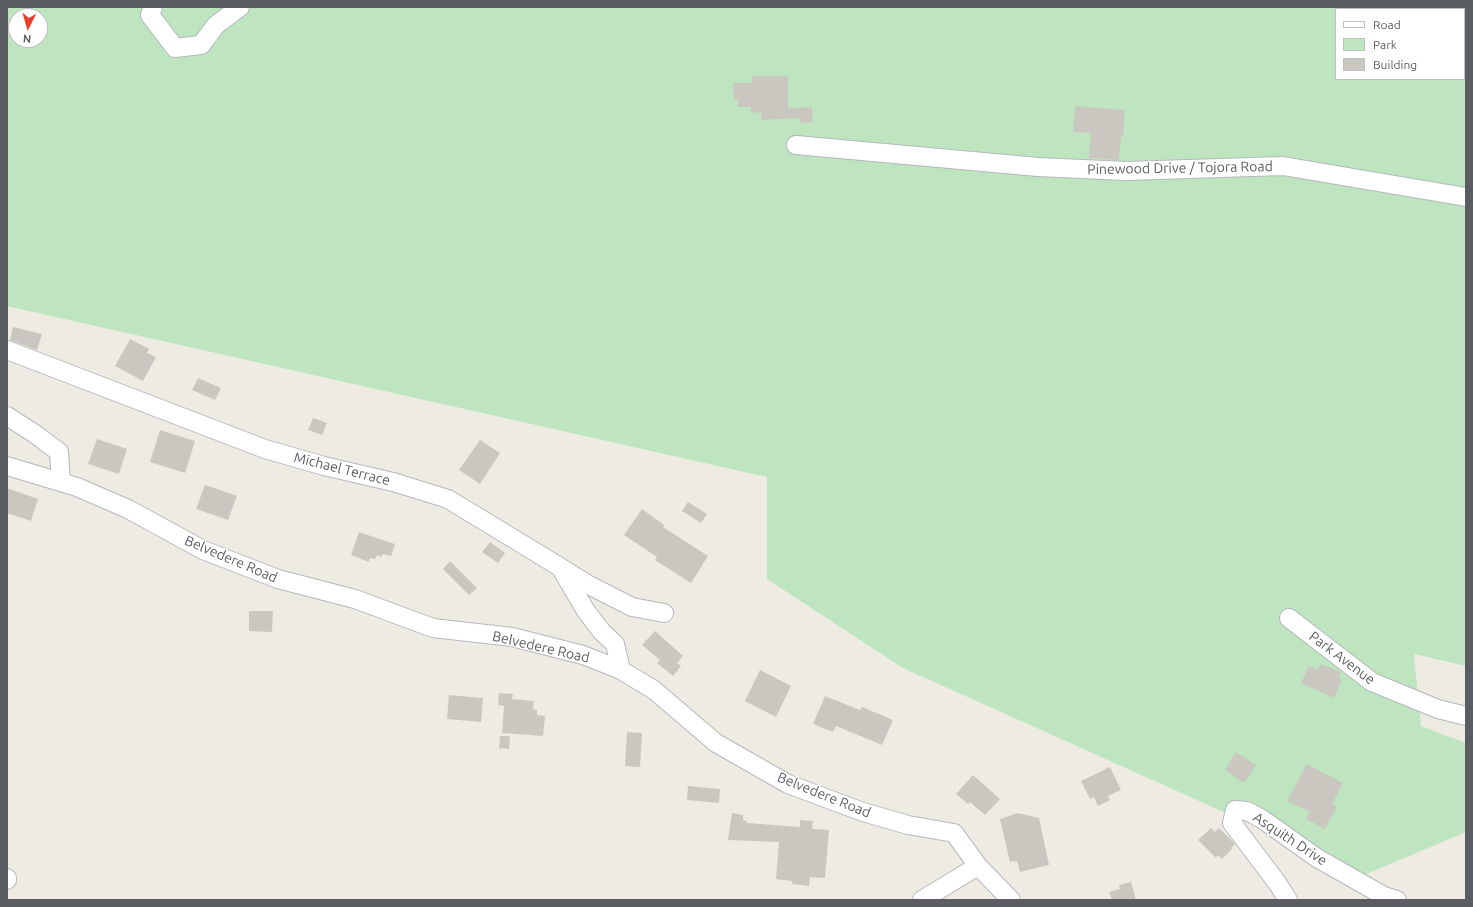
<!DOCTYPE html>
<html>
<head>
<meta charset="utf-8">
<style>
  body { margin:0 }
  #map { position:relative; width:1473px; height:907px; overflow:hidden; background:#edebe2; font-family:Ubuntu,sans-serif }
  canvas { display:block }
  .frame { position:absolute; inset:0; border:8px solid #5a5e63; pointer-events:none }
  .legend { position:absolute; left:1335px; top:8px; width:130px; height:72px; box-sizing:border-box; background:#fff; border:1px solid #bdbfc1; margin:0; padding:5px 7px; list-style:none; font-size:12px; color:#5a5e63 }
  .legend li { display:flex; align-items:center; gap:8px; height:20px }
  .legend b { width:20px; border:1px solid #bdbfc1 }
  .north { position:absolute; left:8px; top:8px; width:40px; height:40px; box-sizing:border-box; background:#fff; border:1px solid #bdbfc1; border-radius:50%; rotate:185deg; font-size:11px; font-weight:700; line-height:16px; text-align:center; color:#5a5e63 }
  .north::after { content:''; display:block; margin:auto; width:14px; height:18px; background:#e83e2d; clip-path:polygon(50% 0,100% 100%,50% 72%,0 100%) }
</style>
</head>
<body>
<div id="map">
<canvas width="1473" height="907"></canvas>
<div class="frame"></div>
<ul class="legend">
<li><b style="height:5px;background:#fff"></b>Road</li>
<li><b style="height:11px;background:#bee5bf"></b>Park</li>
<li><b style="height:11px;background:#cac7c1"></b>Building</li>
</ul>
<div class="north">N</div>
</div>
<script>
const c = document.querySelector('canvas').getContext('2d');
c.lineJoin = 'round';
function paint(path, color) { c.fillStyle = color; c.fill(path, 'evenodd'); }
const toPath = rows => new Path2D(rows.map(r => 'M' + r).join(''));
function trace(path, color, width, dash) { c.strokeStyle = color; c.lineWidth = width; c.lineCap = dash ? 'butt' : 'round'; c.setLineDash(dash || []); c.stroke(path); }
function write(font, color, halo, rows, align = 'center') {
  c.font = font + ' Ubuntu,sans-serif'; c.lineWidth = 3; c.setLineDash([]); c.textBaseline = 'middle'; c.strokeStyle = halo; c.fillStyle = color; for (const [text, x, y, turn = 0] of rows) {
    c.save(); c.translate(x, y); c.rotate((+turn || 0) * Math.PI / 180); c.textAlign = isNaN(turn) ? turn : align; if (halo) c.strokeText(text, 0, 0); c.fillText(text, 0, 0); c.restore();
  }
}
paint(toPath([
  [7,7,1466,7,1466,666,1414,654,1421,726,1466,743,1466,832,1364,875,903,668,767,579,767,477,7,306],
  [1336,9,1464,9,1464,79,1336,79],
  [16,16,40,16,40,40,16,40]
]), '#bee5bf');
paint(toPath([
  [752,76,788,76,788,108,812,107,813,122,800,123,800,118,761,120,761,112,751,113,751,107,738,107,738,99,734,99,733,83,752,83],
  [1075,106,1125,110,1123,136,1121,136,1119,160,1089,158,1091,133,1073,132],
  [13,327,42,334,37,350,10,340],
  [130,339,149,349,147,353,156,357,143,381,115,366],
  [198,378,221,388,215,400,192,390],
  [313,418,327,423,322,435,308,430],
  [160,430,195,441,185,473,150,462],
  [97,439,127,449,119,474,88,464],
  [480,440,500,453,480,484,459,470],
  [205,485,237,496,228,520,196,509],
  [7,488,38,499,31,521,7,513],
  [688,502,707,514,701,523,682,511],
  [642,509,664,525,663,527,708,556,691,583,655,560,657,557,624,535],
  [359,532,395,544,391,556,383,554,381,557,377,555,375,559,370,558,369,562,351,555],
  [490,542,505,553,498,563,482,552],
  [450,561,477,588,469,595,443,569],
  [249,611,273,611,272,632,249,631],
  [655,631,683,656,677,663,681,666,673,676,657,663,660,660,642,645],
  [1321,664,1341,672,1339,678,1342,680,1334,698,1301,683,1309,666,1318,670],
  [760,670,791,686,776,717,745,701],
  [499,693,513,694,512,699,534,701,533,709,537,710,537,715,545,716,543,736,502,733,504,706,498,705],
  [449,695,483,698,481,722,447,719],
  [825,696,860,710,862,707,893,720,882,745,836,726,833,732,813,724],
  [627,732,642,733,640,767,625,766],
  [500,736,510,736,509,749,499,748],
  [1236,752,1256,765,1244,783,1225,770],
  [1307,764,1343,783,1332,804,1337,807,1325,829,1306,819,1310,812,1287,801],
  [1110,767,1121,790,1108,796,1110,800,1098,806,1094,797,1090,799,1081,781],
  [973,775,1000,799,985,815,970,802,968,804,956,794],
  [688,786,720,789,719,803,687,800],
  [732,813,743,815,743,820,747,821,747,823,800,827,800,820,813,821,812,829,829,830,825,878,810,877,809,886,792,884,792,881,776,879,779,842,728,840],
  [1018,813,1039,818,1049,865,1020,872,1017,861,1010,862,1000,819],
  [1211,828,1215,832,1219,828,1235,844,1231,848,1232,849,1222,859,1218,855,1216,858,1198,840],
  [1131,882,1136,900,1112,900,1109,892,1120,889,1119,885]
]), '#cac7c1');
const minor = toPath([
  [153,7,150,15,175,48,201,45,216,25,240,7],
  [796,145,1038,167,1126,171,1283,166,1466,197],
  [7,350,265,449,324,466,393,482,448,499,555,564,587,584,632,607,664,613],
  [7,416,35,434,59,452,61,482],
  [7,466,77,487,128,509,203,550,278,579,355,599,433,628,512,637,583,655,621,670,654,690,716,743,788,784,863,812,908,825,954,833,978,866,1011,900],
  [563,572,586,611,602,632,615,644,621,670],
  [1289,618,1372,682,1438,709,1466,716],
  [7,878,7,880],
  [922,900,978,866],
  [1288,900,1278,884,1232,823,1235,810,1247,811,1262,819,1317,858,1384,896,1397,900]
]);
trace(minor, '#b5b8bc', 20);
trace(minor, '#fff', 18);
write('14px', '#5a5e63', '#fff', [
  ["Pinewood Drive / Tojora Road",1180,168,-1],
  ["Michael Terrace",342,469,14],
  ["Belvedere Road",231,559,23],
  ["Belvedere Road",541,647,13],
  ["Park Avenue",1342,658,37],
  ["Belvedere Road",824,795,22],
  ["Asquith Drive",1290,839,33]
]);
</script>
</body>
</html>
